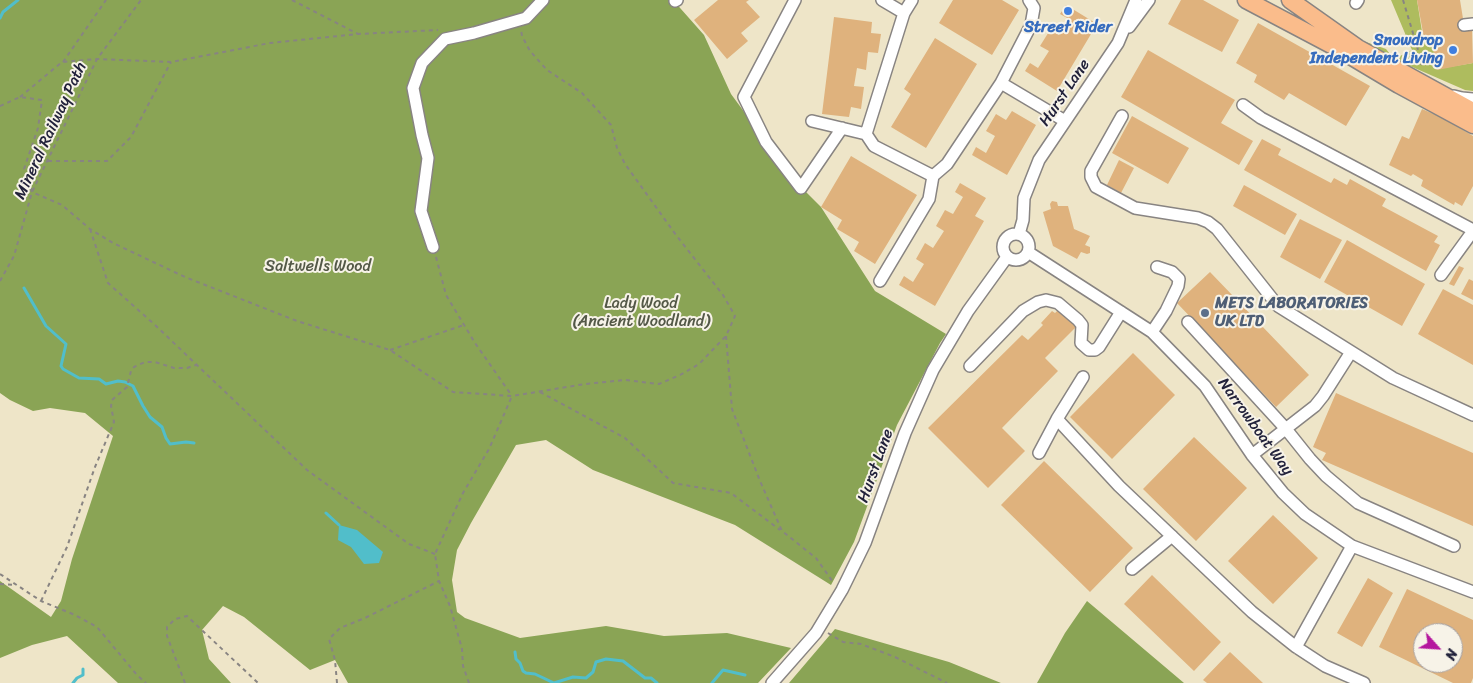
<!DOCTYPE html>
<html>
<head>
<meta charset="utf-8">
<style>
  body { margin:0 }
  #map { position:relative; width:1473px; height:683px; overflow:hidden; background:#eee5c8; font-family:Sriracha,sans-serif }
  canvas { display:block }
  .north { position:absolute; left:1413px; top:623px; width:50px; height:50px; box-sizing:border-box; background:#f7f3e8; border:1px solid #a29fa3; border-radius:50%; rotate:116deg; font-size:14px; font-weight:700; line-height:20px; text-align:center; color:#22223b }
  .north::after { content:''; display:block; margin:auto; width:18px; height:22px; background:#b5179e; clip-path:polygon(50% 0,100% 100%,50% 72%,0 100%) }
</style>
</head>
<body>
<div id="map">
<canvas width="1473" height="683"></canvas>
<div class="north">N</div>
</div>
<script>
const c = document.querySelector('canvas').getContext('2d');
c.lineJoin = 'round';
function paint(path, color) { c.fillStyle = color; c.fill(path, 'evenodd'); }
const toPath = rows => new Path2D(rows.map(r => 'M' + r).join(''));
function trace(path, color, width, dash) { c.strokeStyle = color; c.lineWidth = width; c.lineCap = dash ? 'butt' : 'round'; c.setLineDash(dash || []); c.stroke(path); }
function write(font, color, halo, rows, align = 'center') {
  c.font = font + ' Sriracha,sans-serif'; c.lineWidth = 4; c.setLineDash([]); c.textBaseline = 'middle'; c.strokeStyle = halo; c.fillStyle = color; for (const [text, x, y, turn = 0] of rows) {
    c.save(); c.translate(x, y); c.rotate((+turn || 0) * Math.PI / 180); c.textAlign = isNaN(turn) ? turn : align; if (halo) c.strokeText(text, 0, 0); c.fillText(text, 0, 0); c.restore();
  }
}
paint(toPath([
  [1391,0,1417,0,1423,38,1431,37,1437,69,1473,63,1473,91,1465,90,1394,59,1363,41,1386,49,1394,59,1412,50]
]), '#aebc5e');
paint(toPath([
  [0,0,673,0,704,35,731,94,794,180,821,207,875,291,946,334,940,343,897,425,854,542,831,585,735,525,593,470,546,440,516,445,471,523,457,550,452,580,457,612,465,618,520,638,606,626,664,636,727,633,791,648,758,683,348,683,335,660,310,670,244,617,223,606,202,630,209,659,231,683,118,683,67,636,32,645,0,658,0,581,51,617,61,601,72,559,113,436,85,413,50,408,33,411,10,400,0,393],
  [1087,601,1184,683,1037,683,1065,633],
  [835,629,949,662,1001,683,789,683]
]), '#8aa455');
paint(toPath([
  [339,525,357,530,383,552,379,563,364,564,351,547,338,540]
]), '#51beca');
trace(toPath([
  [0,18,3,12,18,0],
  [24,288,46,326,66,344,61,366,63,369,79,378,99,379,106,384,118,381,125,382,133,386,143,406,150,417,162,427,166,438,170,444,186,442,194,443],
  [326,513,339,525],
  [515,652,516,659,520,663,523,671,526,673,535,674,554,683],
  [73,683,77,678,83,675,83,669],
  [554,683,573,677,586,678,593,672,596,662,606,659,623,661,645,678,651,678,657,683],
  [712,683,723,670,745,675]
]), '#51beca', 3);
paint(toPath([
  [718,0,749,0,746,2,760,17,741,33,748,41,727,59,694,20],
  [953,0,1002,0,1019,10,992,55,939,23],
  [1181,0,1203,0,1239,20,1222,52,1168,24],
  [1417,0,1460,0,1465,31,1472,30,1473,63,1437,70,1431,37,1424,38],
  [1066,5,1097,24,1057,91,1025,71,1030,63,1038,68,1049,51,1040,46,1050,30,1059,35,1069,19,1060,14],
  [834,17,872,22,871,33,881,34,878,53,868,52,866,70,857,68,854,86,864,87,861,109,851,107,849,117,822,114],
  [1258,23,1370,86,1346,126,1289,93,1284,100,1254,82,1257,75,1236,63],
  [935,38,977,64,926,148,891,127,911,94,904,89],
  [1148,50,1235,100,1221,123,1253,141,1239,165,1121,97],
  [1422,109,1443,118,1473,136,1473,186,1462,206,1455,202,1454,205,1421,186,1423,180,1413,174,1411,176,1389,165,1402,136,1409,139],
  [1012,111,1036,125,1007,175,972,155,976,147,986,153,995,136,986,131,996,114,1006,120],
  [1132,116,1189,148,1168,184,1112,153],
  [1262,139,1281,149,1278,155,1331,183,1334,178,1347,185,1350,179,1386,199,1382,206,1438,236,1434,242,1440,245,1426,271,1244,170],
  [851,156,917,195,875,264,854,251,859,242,837,229,842,220,821,207],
  [1119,160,1134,168,1121,193,1107,185],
  [960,183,986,198,975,216,984,221,935,306,899,285,904,276,913,282,924,264,916,259,925,243,933,248,944,231,936,226,945,210,953,214,963,197,955,192],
  [1244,185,1297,214,1285,235,1233,206],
  [1052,201,1057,202,1058,206,1068,206,1074,229,1090,236,1085,245,1090,247,1090,253,1087,254,1081,252,1077,259,1053,246,1043,212,1051,209,1050,204],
  [1300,219,1342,240,1320,279,1280,257],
  [1347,240,1425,284,1402,326,1324,282],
  [1459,266,1464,268,1454,286,1449,284],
  [1210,272,1309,375,1276,407,1177,303],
  [1469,279,1473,281,1473,300,1461,294],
  [1443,289,1473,305,1473,365,1418,334],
  [1060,308,1078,325,1045,358,1058,371,1002,428,1025,451,988,488,928,428,1022,335,1028,340,1043,325,1041,323,1052,311,1055,313],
  [1133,353,1175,395,1112,459,1070,417],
  [1336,393,1473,453,1473,526,1322,460,1326,453,1313,447],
  [1194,437,1247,488,1196,541,1143,489],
  [1044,461,1133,548,1090,592,1001,505],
  [1273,515,1318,558,1273,604,1228,561],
  [1152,575,1221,642,1194,671,1124,604],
  [1368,578,1393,593,1362,647,1337,633],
  [1407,589,1473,620,1473,678,1471,683,1453,683,1379,647],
  [1423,633,1453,633,1453,663,1423,663],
  [1230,652,1263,683,1207,683,1203,680]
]), '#dfb27d');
const minor = toPath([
  [795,0,744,97,766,142,801,188,842,128],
  [882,0,904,13,912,0],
  [1029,0,1034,8,1031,25,1001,83,1065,121],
  [675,1,677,0],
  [1356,3,1358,0],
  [904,13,866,134,874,146,933,176],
  [1464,25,1473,24],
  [1129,27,1149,0],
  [1454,96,1462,98,1473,99],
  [1243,105,1261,118,1473,230],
  [1122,116,1091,171,1091,177,1096,187,1135,208,1198,218,1208,222,1217,229,1278,306,1393,378,1473,415],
  [812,121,866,134],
  '1003 247a13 13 0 1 1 26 0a13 13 0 1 1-26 0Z',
  [1019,234,1023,220,1024,198,1039,160,1118,43,1136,0],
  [433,247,421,211,428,158,422,135,413,88,422,63,445,39,474,33,526,18,543,0],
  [1028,252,1152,332,1205,386,1252,455,1283,493,1305,514,1352,546,1473,592],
  [1441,275,1473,231],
  [880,281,929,199,933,176,947,164,1001,83],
  [1188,322,1286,429,1310,459,1326,476,1358,503,1454,546],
  [1152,332,1166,311,1178,286,1179,279,1172,272,1157,267],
  [970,366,1023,311,1038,302,1046,300,1058,303,1078,320,1082,325,1081,343,1089,350,1095,350,1099,347,1121,312],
  [1057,419,1119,486,1252,612,1296,647,1352,546],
  [1039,453,1057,419,1083,377],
  [1252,455,1315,406,1323,396,1351,352],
  [1132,569,1172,536],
  [1296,647,1325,666,1364,683],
  [772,683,816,633,842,590,865,543,905,433,933,370,968,311,1007,257]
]);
const highway = toPath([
  [1246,0,1337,48,1399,85,1473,125],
  [1290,0,1358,48,1473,111]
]);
trace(minor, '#888482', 14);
trace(highway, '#888482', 19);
trace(toPath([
  [292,0,358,34],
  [1403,0,1422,63,1420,67],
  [63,62,106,0],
  [20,97,62,62,97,59,171,62,270,43,358,34,438,30],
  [0,106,20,97,42,100,38,128,24,169,32,192,62,205,90,229,113,243,185,277,297,321,390,350,453,392,512,396,585,384,625,380,659,384,680,375,699,364,726,336,735,316,723,295,676,235,625,164,617,148,611,125,582,93,547,70,530,51,522,36,521,30],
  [48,161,107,161,131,137,171,62],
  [90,229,108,283,155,325,307,470,409,544,435,554],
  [436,257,446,295,475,343,512,396],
  [0,281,14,256,32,192,97,59,141,0],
  [726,336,732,409,760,481,782,531,816,558,833,582],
  [390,350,464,325],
  [540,392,625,438,673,483,731,493,780,530],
  [0,574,41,601,75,615,97,627,137,675,146,683],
  [0,584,15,585],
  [41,601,67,547,95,467,114,422,111,406,112,400,127,387,131,371,134,367,145,362,155,362,174,368,187,368,196,365],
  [828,633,843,642,861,644,895,657,947,683],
  [185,683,167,636,167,627,175,619,187,616,258,683],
  [337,683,335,660,329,639,340,628,365,618,439,581],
  [469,683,463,666,462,649,450,606,439,581,435,554,463,493,489,449,512,396]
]), '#888482', 2, [4, 4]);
trace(minor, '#fff', 11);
trace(highway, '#fabc8b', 16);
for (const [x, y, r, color] of [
  [1068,11,5,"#3f7fe0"],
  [1453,50,5,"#3f7fe0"],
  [1205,313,5,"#5c6f8a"]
]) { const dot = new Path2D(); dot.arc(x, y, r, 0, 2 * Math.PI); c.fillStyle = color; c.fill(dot); trace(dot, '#f7f3e8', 2); }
write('bold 16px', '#366cbe', '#f7f3e8', [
  ["Street Rider",1068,28],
  ["Snowdrop",1443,41,"right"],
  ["Independent Living",1443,59,"right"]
]);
write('16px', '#22223b', '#f7f3e8', [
  ["Hurst Lane",1065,93,-56],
  ["Mineral Railway Path",51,131,-65],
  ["Narrowboat Way",1255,427,54],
  ["Hurst Lane",876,466,-70]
]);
write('16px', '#535847', '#f7f3e8', [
  ["Saltwells Wood",318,267],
  ["Lady Wood",641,304],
  ["(Ancient Woodland)",641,322]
]);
write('bold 16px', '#4e5e75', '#f7f3e8', [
  ["METS LABORATORIES",1215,304],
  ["UK LTD",1215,322]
], 'left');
</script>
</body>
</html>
